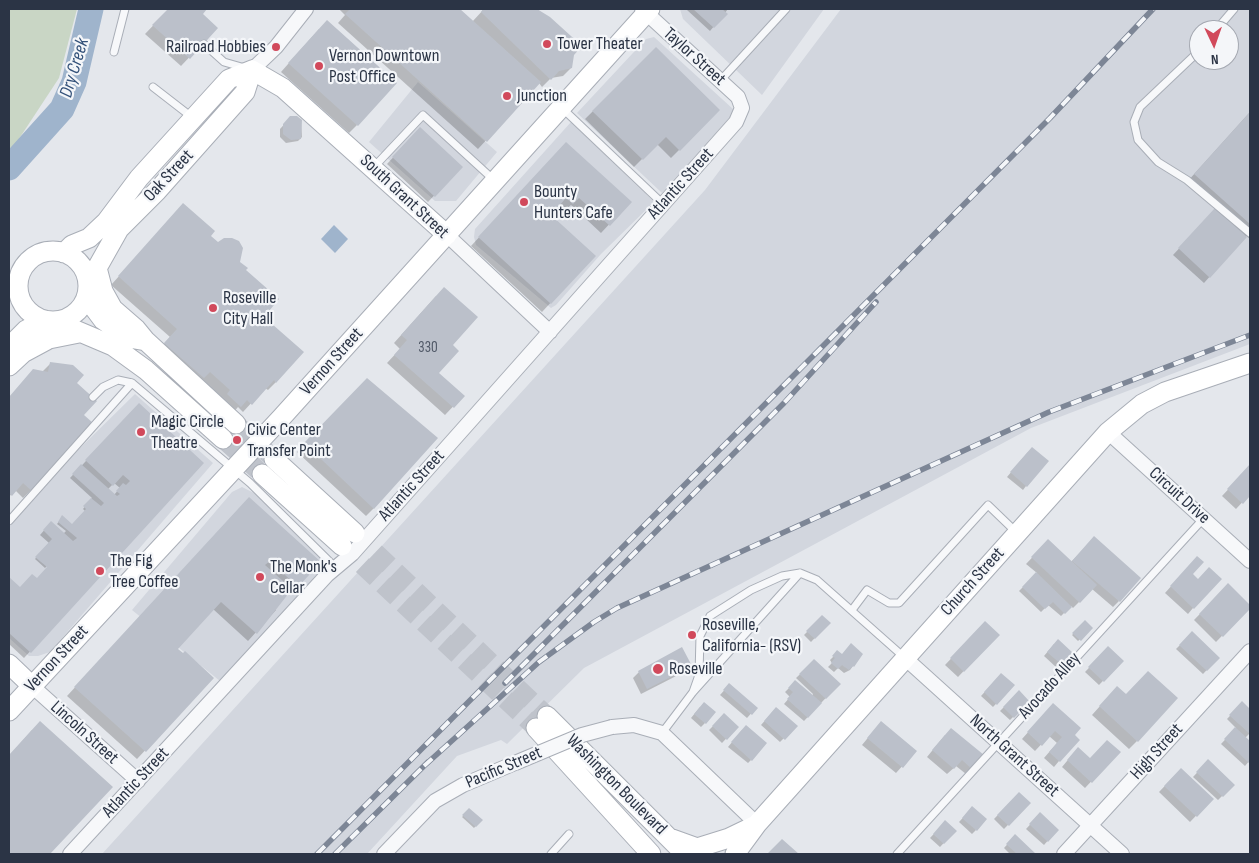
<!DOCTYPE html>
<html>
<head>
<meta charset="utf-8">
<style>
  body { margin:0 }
  #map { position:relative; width:1259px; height:863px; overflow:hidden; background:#e4e7ec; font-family:"Sofia Sans Condensed",sans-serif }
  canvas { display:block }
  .frame { position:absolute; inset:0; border:10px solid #2b3445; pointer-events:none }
  .north { position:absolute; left:1189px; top:20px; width:50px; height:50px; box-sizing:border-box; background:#f4f6f9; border:1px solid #a4a8b1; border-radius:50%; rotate:177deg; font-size:14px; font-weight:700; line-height:20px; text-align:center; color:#2b3445 }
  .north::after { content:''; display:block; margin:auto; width:18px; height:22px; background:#d1495b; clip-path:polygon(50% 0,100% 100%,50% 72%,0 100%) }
</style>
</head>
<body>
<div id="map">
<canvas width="1259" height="863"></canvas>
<div class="frame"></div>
<div class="north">N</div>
</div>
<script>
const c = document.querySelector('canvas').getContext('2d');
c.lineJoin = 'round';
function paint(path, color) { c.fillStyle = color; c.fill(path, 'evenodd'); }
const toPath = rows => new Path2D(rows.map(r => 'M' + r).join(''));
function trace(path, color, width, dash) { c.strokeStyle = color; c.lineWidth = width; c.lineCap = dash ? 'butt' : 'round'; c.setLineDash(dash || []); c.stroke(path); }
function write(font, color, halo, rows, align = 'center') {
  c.font = font + ' "Sofia Sans Condensed",sans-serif'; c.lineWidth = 4.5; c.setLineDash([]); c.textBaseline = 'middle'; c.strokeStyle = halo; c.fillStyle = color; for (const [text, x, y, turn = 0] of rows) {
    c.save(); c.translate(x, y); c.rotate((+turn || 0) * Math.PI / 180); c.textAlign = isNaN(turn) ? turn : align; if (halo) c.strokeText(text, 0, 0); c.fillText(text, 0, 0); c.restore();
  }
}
paint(toPath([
  [680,9,824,9,762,95,683,19],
  [841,9,1250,9,1250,344,1031,428,584,668,507,744,501,740,457,756,367,854,102,854,705,190],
  [1199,30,1229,30,1229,60,1199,60],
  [654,37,733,109,733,114,662,193,577,113,646,39],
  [418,82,497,152,456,201,435,201,369,142],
  [571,122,654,202,601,254,556,305,551,308,476,245,474,237,475,229],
  [135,394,213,463,50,652,38,656,29,656,9,638,9,527,74,454],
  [242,487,256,494,327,563,220,681,132,610,232,492]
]), '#d2d6de');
paint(toPath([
  [9,9,77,9,59,78,9,154]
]), '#c9d6c5');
paint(toPath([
  [334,225,348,239,335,253,321,239]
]), '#9fb4cc');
paint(toPath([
  [169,9,206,9,201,14,217,28,181,66,145,34],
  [339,9,458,9,472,22,484,9,537,9,580,46,573,54,571,68,563,76,551,78,542,87,539,83,478,149,338,23,345,15],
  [689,9,728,9,710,31,687,10],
  [319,29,357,125,349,133,281,72],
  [656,49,719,110,671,158,657,144,634,167,585,119],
  [1250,112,1250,239,1246,236,1204,283,1173,255,1216,209,1187,182],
  [290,118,301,121,302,137,298,141,286,143,280,137,280,129],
  [420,129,461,167,428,202,387,164],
  [559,151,630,202,601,233,571,205,564,211,558,205,549,215,594,256,542,312,471,246],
  [176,213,210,236,239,262,244,270,262,317,276,382,268,390,265,388,243,412,238,407,232,414,220,403,223,399,201,379,195,385,157,352,170,337,111,285],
  [436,296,451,345,437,373,463,396,445,415,387,363,400,349,394,343],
  [51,363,76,383,83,416,31,490,23,498,15,490,9,497,9,398,26,379,43,371],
  [367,379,374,508,366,516,297,452],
  [131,413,203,463,24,658,9,644,9,578,20,589,37,580,71,541,45,568,35,559,49,543,40,535,47,527,63,534,66,531,57,524,61,519,72,525,85,511,83,509,92,498,70,478],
  [114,483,120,488,114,495,108,489],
  [1028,452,1026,486,1023,490,1007,477],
  [1250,466,1250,494,1236,509,1222,496],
  [1048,541,1071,562,1088,544,1119,601,1113,607,1092,589,1073,608,1071,606,1061,616,1048,605,1041,612,1019,591,1037,573,1026,564],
  [197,555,319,562,291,592,290,590,274,608,276,610,248,641,213,609,176,649,213,678,137,759,67,696],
  [1191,564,1191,574,1197,580,1193,608,1188,614,1165,593],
  [1228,585,1250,607,1216,642,1194,620],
  [822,617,829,623,811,642,804,635],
  [1085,622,1091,628,1078,641,1072,635],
  [985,623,998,635,958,677,945,665],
  [1192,633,1218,658,1203,674,1176,649],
  [1054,644,1071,653,1057,668,1044,656],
  [1108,648,1122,661,1099,685,1085,672],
  [838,652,842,655,862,654,850,670,844,673,838,668,834,672,828,667,832,663,830,660],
  [814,661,839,684,804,721,784,704,790,697,785,692,795,682,812,696,813,694,796,678],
  [690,666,684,672,641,694,633,678,639,672],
  [1001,674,1014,685,993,707,981,696],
  [729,685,756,708,747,718,720,695],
  [1019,692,1028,702,1010,720,1000,711],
  [1109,696,1126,696,1137,741,1129,749,1092,715],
  [1242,703,1250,710,1250,733,1245,738,1250,742,1250,760,1245,766,1221,744,1236,728,1227,719],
  [700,707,705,723,701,727,691,718],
  [776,708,796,726,780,742,761,725],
  [1047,711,1073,736,1059,761,1054,767,1044,758,1057,743,1049,736,1035,751,1022,739],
  [724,715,737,727,722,743,709,730],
  [876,728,916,751,896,773,862,745],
  [32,730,111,787,49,854,9,854,9,756],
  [742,730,751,760,748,763,728,747],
  [945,735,982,756,966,774,956,766,947,774,927,757],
  [1119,752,1085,788,1062,767,1072,755,1090,760],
  [1208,761,1233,785,1218,800,1193,777],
  [1181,769,1212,799,1190,822,1159,792],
  [1019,793,1029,803,1004,829,994,819],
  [972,808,976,830,972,834,959,822],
  [469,810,481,820,474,828,462,817],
  [1040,814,1057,830,1044,845,1026,829],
  [945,822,955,831,940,847,930,838],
  [1015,836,1034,854,1010,854,1004,848]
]), '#0003');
trace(toPath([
  [9,168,62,109,74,82,91,9]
]), '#9fb4cc', 25);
paint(toPath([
  [168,9,207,9,203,14,218,28,190,59,152,25],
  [350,9,460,9,541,82,487,142,345,14],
  [483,9,537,9,550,17,582,46,574,55,572,68,559,71,551,80,481,12],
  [693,9,722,9,728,14,714,28],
  [327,20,397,83,358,126,288,63],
  [656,47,720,110,680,151,666,137,643,160,592,111],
  [1250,112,1250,224,1194,174],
  [290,116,297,116,302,120,301,139,291,140,283,134,283,124],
  [420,127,463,167,435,197,392,157],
  [566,142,632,202,610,226,579,198,573,204,566,198,551,215,596,256,551,304,478,237],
  [183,203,215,231,211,236,218,242,224,238,232,238,239,241,243,248,240,262,248,268,246,270,279,299,264,317,304,352,276,383,274,380,252,405,247,400,241,407,227,394,230,390,210,372,204,378,164,343,177,329,118,276],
  [1215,208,1247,237,1210,278,1178,248],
  [444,287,478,317,453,345,459,351,439,373,465,396,454,408,394,355,407,340,401,335],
  [50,362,73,365,84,375,77,383,97,401,84,415,93,423,32,491,23,483,12,496,9,493,9,397,33,369,48,372],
  [367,378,438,438,374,509,304,443],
  [139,403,204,463,31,653,9,633,9,577,20,587,32,574,37,578,47,567,35,557,52,539,43,530,51,521,73,541,77,538,58,522,62,515,72,524,86,509,83,506,91,498,101,506,104,503,72,474,81,464,117,496,120,494,116,491,123,483,126,485,130,481,123,475,113,486,85,460],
  [238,433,243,438,235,447,230,442],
  [1032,447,1049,461,1027,487,1010,472],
  [1250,464,1250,496,1243,504,1227,489],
  [249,497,321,562,298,587,270,561,265,565,292,589,257,634,221,602,178,649,183,653,185,651,214,678,146,752,74,687],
  [1094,536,1141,578,1120,602,1072,561],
  [1048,539,1097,585,1080,603,1031,557],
  [1197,556,1204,562,1193,574,1198,579,1209,567,1222,579,1194,609,1170,586],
  [1036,572,1072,607,1065,614,1053,602,1045,609,1022,587],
  [1228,583,1250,605,1250,609,1223,637,1199,614],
  [822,615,831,623,815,639,806,631],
  [1085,620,1093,628,1081,641,1072,633],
  [985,621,1000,635,964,672,950,658],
  [1192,631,1220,658,1207,671,1179,645],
  [1058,639,1073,653,1062,665,1047,652],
  [851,643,863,654,854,667,853,666,849,670,842,665,838,669,831,663,835,658,832,656,837,650,842,654],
  [1108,646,1124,661,1104,682,1088,667],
  [682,647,692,666,647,689,638,671],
  [814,659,841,684,826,699,799,674],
  [1148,671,1178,698,1138,742,1099,706,1117,686,1126,694],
  [1001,673,1015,685,997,705,984,692],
  [795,680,822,703,808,718,787,699,793,692,788,688],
  [729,683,758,708,752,715,723,690],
  [1019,690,1030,702,1014,718,1003,707],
  [1242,701,1250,709,1250,734,1229,715],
  [704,702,716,712,706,724,694,714],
  [1053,703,1081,728,1075,735,1080,740,1060,762,1049,752,1062,737,1055,731,1042,746,1027,732],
  [776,707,798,726,785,740,764,721],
  [724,713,739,727,727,740,712,726],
  [40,721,113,787,50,854,9,854,9,755],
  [881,721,917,751,903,768,867,738],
  [746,725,767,743,752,761,731,742],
  [1235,727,1250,741,1249,763,1224,739],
  [951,728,984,755,972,769,962,760,954,769,932,750],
  [1107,740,1121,752,1092,783,1067,760,1078,747,1090,758],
  [1208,759,1235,785,1223,797,1196,772],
  [1181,768,1214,799,1197,817,1164,786],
  [1019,792,1031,803,1009,826,997,815],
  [972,806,987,819,977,831,962,818],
  [469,808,483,820,476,827,462,815],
  [1040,812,1059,830,1048,842,1029,824],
  [945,820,957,831,944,844,933,834],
  [1015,834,1036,854,1017,854,1006,844],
  [782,839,799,854,767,854]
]), '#bbc0ca');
trace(toPath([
  [236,424,274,459],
  [223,439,262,474],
  [355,533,547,716],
  [342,546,536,728]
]), '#bfc3cb', 19, [19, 9]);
const lane = toPath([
  [1216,30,1234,9],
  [204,44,224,62,245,68],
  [1199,51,1140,107,1134,122,1138,140,1158,162,1187,180,1250,233],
  [114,52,125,9],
  [720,81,786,9],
  [153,87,193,118],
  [562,108,663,204],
  [373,168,423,115,495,181],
  [93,397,103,387,118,380,132,383],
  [9,521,132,383,250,483,336,568],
  [852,610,867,590,889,603,899,603,988,505,1016,532],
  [693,692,699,675,700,636,710,616,751,590,782,576,800,573,817,580,905,658],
  [662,733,693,692,800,573],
  [551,854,569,834],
  [897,854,1204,518]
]);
const street = toPath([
  [252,70,276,47,306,9],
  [447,235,550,332],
  [1108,432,1250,561],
  [905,658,1122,854],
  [32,686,138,781],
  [612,727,634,725,662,733,757,824],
  [70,854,327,575,352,554,736,122,742,108,738,97,642,9],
  [384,854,435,801,463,785,515,763],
  [1064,854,1250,651]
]);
const secondary = toPath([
  [252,70,283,88,447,235],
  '18 286a35 35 0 1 1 70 0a35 35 0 1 1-70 0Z',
  [64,253,72,245,89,238,106,222,139,178,229,79,252,70],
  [97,268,103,291,113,309,136,329,145,340],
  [88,284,119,229,157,191,245,92,252,70],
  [88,294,91,304,103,320,129,338,146,341,236,424],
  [54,321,113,346,146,370,223,439],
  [9,347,26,330,45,320],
  [9,366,23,353,49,339,79,333],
  [274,459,355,533],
  [262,474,342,546],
  [9,664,32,686],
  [9,711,282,417,650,9],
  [547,716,685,854],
  [536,728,651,854],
  [672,839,697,848,729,838,756,825],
  [735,854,757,824,1108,432,1142,404,1165,392,1250,363]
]);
trace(lane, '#a9aeb7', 9);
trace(street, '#a9aeb7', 16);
trace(secondary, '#a9aeb7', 21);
trace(lane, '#f7f8fa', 7);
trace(street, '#f7f8fa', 14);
trace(secondary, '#fff', 19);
const rail = toPath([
  [505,683,784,403,876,302],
  [424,766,539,662,594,622,617,608,1049,412,1250,335],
  [317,854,1050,118,1153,9],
  [335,854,428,762]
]);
trace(rail, '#7d8696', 5.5);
trace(rail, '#f4f6f9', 4, [11]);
const streetBridge = toPath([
  [515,763,582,735,612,727]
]);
trace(streetBridge, '#a9aeb7', 16, []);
trace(streetBridge, '#f7f8fa', 14);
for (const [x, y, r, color] of [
  [547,44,5,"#d1495b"],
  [276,47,5,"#d1495b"],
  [319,66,5,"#d1495b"],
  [507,96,5,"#d1495b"],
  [524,202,5,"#d1495b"],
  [213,308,5,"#d1495b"],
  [141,432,5,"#d1495b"],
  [237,440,5,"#d1495b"],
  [100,571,5,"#d1495b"],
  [260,577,5,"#d1495b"],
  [692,635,5,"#d1495b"],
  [658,669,6,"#d1495b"]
]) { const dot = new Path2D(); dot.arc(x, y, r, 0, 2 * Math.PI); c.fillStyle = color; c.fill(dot); trace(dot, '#f4f6f9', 2); }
write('15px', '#4f5766', null, [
  ["330",428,348]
]);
write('18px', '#2b3445', '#f4f6f9', [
  ["Tower Theater",557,44],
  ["Railroad Hobbies",266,47,"right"],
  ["Vernon Downtown",329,56],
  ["Post Office",329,77],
  ["Junction",517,96],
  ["Bounty",534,192],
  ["Hunters Cafe",534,213],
  ["Roseville",223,298],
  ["City Hall",223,319],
  ["Magic Circle",151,422],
  ["Theatre",151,443],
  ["Civic Center",247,430],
  ["Transfer Point",247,451],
  ["The Fig",110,561],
  ["Tree Coffee",110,582],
  ["The Monk's",270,567],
  ["Cellar",270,588],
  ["Roseville,",702,625],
  ["California- (RSV)",702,646],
  ["Roseville",669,669]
], 'left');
write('18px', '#2b3445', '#f4f6f9', [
  ["Taylor Street",694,57,42],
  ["Oak Street",169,176,-47],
  ["Atlantic Street",681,184,-48],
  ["South Grant Street",404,197,43],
  ["Vernon Street",332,362,-48],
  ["Atlantic Street",412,486,-48],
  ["Circuit Drive",1179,496,42],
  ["Church Street",973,582,-48],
  ["Vernon Street",57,659,-47],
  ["Avocado Alley",1050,686,-48],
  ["Lincoln Street",84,733,42],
  ["High Street",1157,752,-48],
  ["North Grant Street",1014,756,42],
  ["Pacific Street",504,768,-23],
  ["Atlantic Street",136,783,-47],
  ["Washington Boulevard",616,785,45]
]);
write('italic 19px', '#34527a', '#f4f6f9', [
  ["Dry Creek",75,68,-73]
]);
</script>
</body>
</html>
